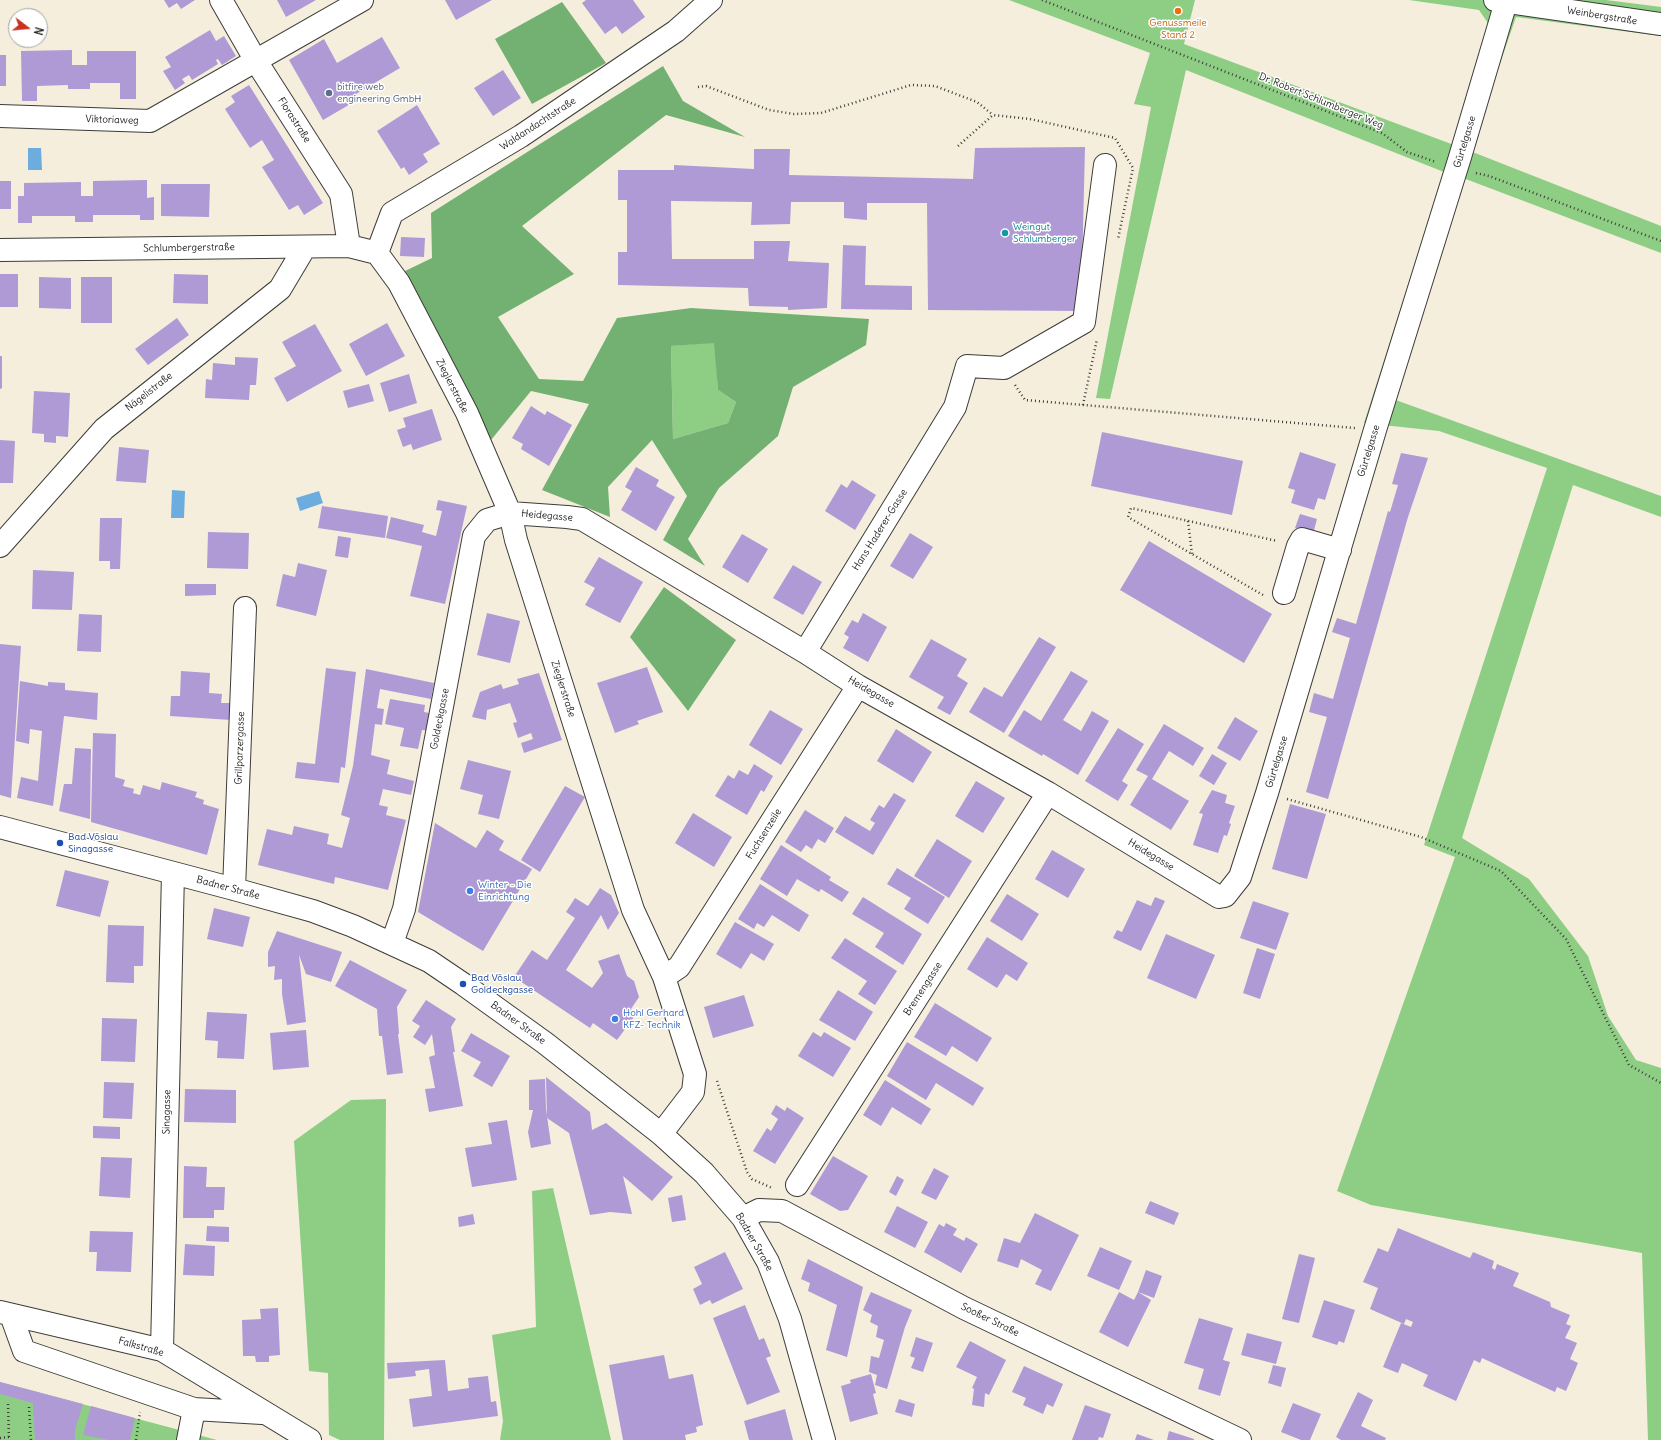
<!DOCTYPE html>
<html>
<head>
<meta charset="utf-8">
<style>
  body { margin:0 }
  #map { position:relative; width:1661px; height:1440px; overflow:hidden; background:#f5eedc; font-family:Delius,sans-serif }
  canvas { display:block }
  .north { position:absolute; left:8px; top:8px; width:40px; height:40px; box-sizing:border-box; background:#fff; border:1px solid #a4a4a4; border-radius:50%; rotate:106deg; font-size:11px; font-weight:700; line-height:16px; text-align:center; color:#1c1c1c }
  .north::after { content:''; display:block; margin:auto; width:14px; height:18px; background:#c8321e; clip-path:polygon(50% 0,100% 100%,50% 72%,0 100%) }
</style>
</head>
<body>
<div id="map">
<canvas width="1661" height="1440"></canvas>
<div class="north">N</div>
</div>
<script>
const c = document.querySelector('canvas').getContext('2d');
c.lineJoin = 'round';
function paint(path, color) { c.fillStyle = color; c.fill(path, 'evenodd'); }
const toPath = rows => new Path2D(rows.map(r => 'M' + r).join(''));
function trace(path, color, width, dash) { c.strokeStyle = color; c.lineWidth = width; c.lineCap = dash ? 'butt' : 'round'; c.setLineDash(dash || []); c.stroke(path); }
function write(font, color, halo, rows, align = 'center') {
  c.font = font + ' Delius,sans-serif'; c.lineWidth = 3; c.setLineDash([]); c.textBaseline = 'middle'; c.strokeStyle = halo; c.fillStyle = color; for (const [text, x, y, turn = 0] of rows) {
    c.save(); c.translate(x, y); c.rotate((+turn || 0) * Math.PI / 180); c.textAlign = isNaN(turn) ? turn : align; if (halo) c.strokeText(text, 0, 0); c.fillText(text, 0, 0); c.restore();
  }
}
paint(toPath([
  [1009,0,1195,0,1184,44,1454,145,1492,29,1479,10,1409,0,1606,0,1661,7,1661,36,1516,17,1470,151,1661,226,1661,253,1463,178,1393,399,1661,496,1661,517,1573,485,1462,838,1529,879,1588,956,1608,1016,1636,1060,1661,1068,1661,1440,1648,1440,1642,1253,1371,1205,1337,1191,1455,857,1424,845,1547,468,1439,431,1364,423,1444,172,1186,70,1110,399,1096,398,1151,107,1134,104,1150,53],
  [715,342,718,390,736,402,728,423,673,439,671,346],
  [386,1099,384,1440,340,1440,329,1435,328,1373,309,1371,294,1141,351,1100],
  [553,1188,611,1440,500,1440,503,1421,492,1335,536,1327,532,1191],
  [0,1382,138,1419,217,1440,0,1440]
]), '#8ece84');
paint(toPath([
  [562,2,606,63,532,104,495,39],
  [663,66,683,101,745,137,666,115,522,226,574,274,498,317,539,379,583,381,617,318,691,308,869,319,866,345,793,387,778,436,719,488,688,539,705,566,663,540,687,496,652,440,608,487,610,517,542,490,589,404,531,391,491,440,403,272,432,258,431,213],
  [714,343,718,390,736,402,728,423,673,439,671,346],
  [664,587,736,640,688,711,630,637]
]), '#72b172');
paint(toPath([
  [28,148,41,148,42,170,28,170],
  [172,490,185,491,184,518,171,518],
  [319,491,323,503,300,511,296,498]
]), '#6cacdf');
paint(toPath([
  [164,0,195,0,181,9,177,3,169,8],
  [277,0,316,0,286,17],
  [445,0,492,0,456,20],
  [586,0,633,0,645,17,622,34,616,26,605,34,582,3],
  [210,30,216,41,224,36,236,56,222,65,218,59,216,60,218,64,192,80,189,75,182,79,185,83,175,90,163,71,171,67,165,57],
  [382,37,400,68,356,94,359,99,323,120,289,60,324,39,337,63],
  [72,50,72,65,87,65,87,51,136,51,136,99,120,99,120,83,90,83,90,89,68,89,68,85,37,86,37,101,22,101,21,51],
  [0,55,6,55,6,86,0,86],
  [503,70,521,98,493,116,474,88],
  [249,85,323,203,304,215,298,205,289,210,262,167,274,160,262,140,250,148,225,109,235,102,231,96],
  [417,105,440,144,423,154,428,162,409,175,404,167,401,169,377,131],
  [1085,147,1081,311,928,310,927,203,867,203,867,220,844,218,844,202,791,202,790,224,751,225,752,202,671,201,672,259,754,259,754,241,790,241,788,261,829,263,827,308,788,310,788,307,749,306,748,288,618,285,618,252,627,252,627,200,618,200,618,170,674,170,674,165,754,169,754,149,790,149,789,175,973,179,975,148],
  [147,180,147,198,154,197,154,220,140,220,140,215,93,215,93,222,75,222,75,216,32,216,32,223,18,223,18,196,24,196,24,183,81,182,81,196,93,196,93,181],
  [0,181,11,181,11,209,0,209],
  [161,184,210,184,209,217,161,216],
  [401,237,425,238,424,257,400,256],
  [843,245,866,246,865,285,912,286,912,310,841,309],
  [0,274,18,274,18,307,0,307],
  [174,274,208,275,208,304,173,303],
  [39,277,71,278,71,309,39,308],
  [81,277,112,277,112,323,81,323],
  [177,318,189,335,148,365,135,349],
  [387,323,405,356,366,376,349,344],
  [315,324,342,371,287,402,274,378,296,366,282,342],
  [0,356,2,356,2,388,0,389],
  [235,357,258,358,256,385,250,385,249,400,205,398,206,379,212,380,213,363,235,365],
  [409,374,417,403,389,412,380,383],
  [369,384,374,401,348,408,343,391],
  [34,391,70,393,68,437,56,436,56,443,44,442,44,434,32,433],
  [531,406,545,415,547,411,572,425,549,466,521,449,523,444,512,438],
  [432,409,442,440,413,450,411,444,403,447,397,430,406,427,403,418],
  [1102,432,1243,461,1232,515,1091,486],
  [0,440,15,441,13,483,0,483],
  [119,447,149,450,146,483,116,481],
  [1300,452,1336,464,1325,500,1318,498,1314,510,1291,503,1295,490,1288,488],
  [1401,453,1428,458,1408,517,1328,799,1306,792,1327,717,1309,712,1314,693,1333,699,1350,638,1332,632,1337,618,1356,624,1388,511,1390,512,1398,485,1392,484],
  [636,467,659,480,656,486,675,497,656,531,621,510,632,491,625,487],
  [852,480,876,495,855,530,825,511,841,484,847,488],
  [438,500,467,506,445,604,410,596,422,546,386,538,391,517,424,525,422,532,436,536,442,511,436,510],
  [322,506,388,516,385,538,318,528],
  [1300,514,1317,519,1313,534,1295,528],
  [100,518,122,518,120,569,110,569,110,561,99,561],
  [208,532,249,533,248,569,207,568],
  [910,533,933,547,913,579,890,566],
  [742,534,768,549,748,583,722,567],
  [338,536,351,538,348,558,335,556],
  [1149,541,1272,614,1244,663,1120,590],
  [599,557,643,582,620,623,585,605,595,588,584,582],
  [298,563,327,570,316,616,276,606,283,574,295,577],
  [793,565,822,582,803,615,773,598],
  [33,570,74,572,72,610,32,609],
  [185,584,216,584,216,595,185,596],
  [487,613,520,621,510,663,477,655],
  [863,613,887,627,868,662,843,648,849,637,844,634,852,620,858,623],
  [79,614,102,615,101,652,77,651],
  [1039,637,1056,647,1004,733,969,712,984,687,1002,697],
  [931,639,967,659,957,676,968,683,950,715,937,708,944,697,909,677],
  [0,644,21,646,11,798,0,795],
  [647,667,663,712,637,721,639,724,615,733,597,683],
  [326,668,356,672,345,768,341,767,339,783,295,778,297,762,315,764],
  [366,669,434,683,431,699,380,689,377,708,384,709,382,725,375,724,371,755,390,760,387,774,414,781,411,795,383,789,379,805,388,807,386,815,406,820,388,890,335,877,334,884,258,865,267,829,292,835,294,826,329,834,327,844,342,848,350,818,341,815,353,766],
  [181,671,210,673,209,693,222,694,221,703,232,703,231,720,170,716,171,696,180,696],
  [1071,671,1088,681,1063,720,1081,731,1092,711,1109,721,1078,775,1043,754,1042,756,1008,736,1024,710,1041,721],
  [539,673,562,740,524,753,521,743,533,739,531,733,518,738,513,723,517,722,510,703,487,710,486,720,472,717,480,692,501,684,503,689,519,684,517,679],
  [20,681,48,686,48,682,65,683,65,690,98,693,97,720,64,716,53,806,17,798,21,777,38,781,42,731,30,729,29,744,16,741],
  [390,699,425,705,424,712,434,714,431,731,422,730,418,749,400,746,404,728,385,724],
  [770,710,803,729,781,765,749,745],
  [1235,717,1258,731,1240,761,1217,748],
  [1164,724,1204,748,1193,766,1169,751,1152,779,1189,801,1171,830,1130,805,1148,776,1136,770],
  [1118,728,1144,744,1122,781,1128,785,1118,801,1085,781],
  [896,729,932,752,913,783,877,761],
  [93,733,116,734,115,777,125,780,123,786,134,789,133,793,140,795,143,785,160,790,162,782,197,792,195,797,204,800,203,804,219,809,207,855,91,822],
  [75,748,91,749,90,819,59,811,64,784,72,784],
  [1212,754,1227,763,1214,785,1199,776],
  [468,760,511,771,499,819,478,814,483,795,460,789],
  [754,764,773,776,764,792,761,790,747,815,715,796,728,775,734,779,739,770,748,775],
  [976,781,1005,798,983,833,955,816],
  [565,786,585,797,540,872,521,860],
  [1212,790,1227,795,1225,803,1235,806,1229,823,1231,824,1227,836,1224,835,1218,853,1193,845,1203,814,1199,813],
  [894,793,906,800,873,855,835,832,845,816,870,831,875,823,870,820,879,805,884,808],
  [1290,804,1326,814,1307,879,1272,869],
  [805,810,834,828,825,843,818,839,812,849,806,845,801,852,785,842],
  [693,813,732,837,714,867,675,843],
  [435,823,476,848,487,830,504,841,499,850,532,869,483,951,418,912],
  [937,839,972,861,949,898,914,876],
  [781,845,831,877,829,880,849,892,842,902,821,889,819,892,797,879,787,896,760,879],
  [1052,850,1085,869,1068,898,1035,879],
  [897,868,945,897,928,924,904,909,911,898,887,884],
  [65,870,109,881,100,917,56,906],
  [760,884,809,915,799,932,772,915,764,927,757,923,754,929,738,919],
  [600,888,611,895,619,913,608,930,601,915,566,970,592,988,603,973,598,961,619,954,627,976,634,981,639,997,631,1009,637,1013,617,1040,593,1023,590,1028,514,977,532,950,547,960,575,918,566,912,575,898,588,906],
  [1007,894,1039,914,1022,941,990,921],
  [863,897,922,934,903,965,875,947,884,933,852,914],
  [1155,897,1165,901,1141,951,1113,938,1117,930,1122,932,1137,900,1151,906],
  [1253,901,1289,913,1276,950,1240,938],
  [214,908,250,917,243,947,207,939],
  [735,922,774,944,764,961,751,953,741,969,716,954],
  [108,925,144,926,143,966,134,966,134,983,106,982],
  [277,931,342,952,331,982,306,974,299,955,306,1022,287,1025,282,994,282,979,274,980,275,966,268,967,268,952],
  [1166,934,1215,955,1196,999,1147,978],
  [987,937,1028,963,1017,981,1006,974,997,988,967,969],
  [845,938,897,971,875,1005,858,994,867,981,831,958],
  [1257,948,1275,954,1260,999,1243,993],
  [350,960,407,990,397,1007,399,1034,398,1034,403,1073,387,1075,382,1036,379,1036,377,1009,335,986],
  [838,990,873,1012,855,1041,819,1020],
  [744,995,754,1026,713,1038,704,1007],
  [426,1000,456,1019,451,1027,455,1052,453,1052,463,1106,429,1112,425,1089,435,1088,429,1057,435,1055,432,1034,425,1045,413,1037,420,1026,412,1021],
  [935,1003,992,1038,977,1062,952,1046,946,1056,914,1037],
  [207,1012,247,1014,244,1059,217,1058,218,1041,205,1040],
  [102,1018,137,1019,135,1062,101,1061],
  [306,1030,309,1067,273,1070,270,1033],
  [813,1032,821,1037,824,1032,851,1048,833,1077,798,1056],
  [471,1033,510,1056,492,1087,473,1076,481,1062,461,1051],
  [907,1042,984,1088,973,1106,936,1083,926,1100,887,1076],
  [546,1077,590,1112,592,1130,606,1123,673,1177,652,1201,623,1176,632,1214,610,1212,590,1215,569,1133,547,1118],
  [545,1079,546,1109,551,1144,531,1148,528,1132,533,1110,529,1110,529,1080],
  [885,1080,931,1109,921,1125,892,1107,881,1126,863,1115],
  [104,1082,134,1083,132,1119,103,1118],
  [185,1089,236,1090,236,1123,184,1122],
  [776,1105,785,1111,787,1107,804,1118,775,1164,753,1151,767,1128,771,1131,778,1119,771,1114],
  [507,1120,517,1180,472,1187,465,1148,492,1144,488,1123],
  [93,1126,120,1127,120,1139,93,1138],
  [833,1156,868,1176,848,1210,840,1211,810,1194],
  [101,1157,132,1158,130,1198,99,1196],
  [184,1166,207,1167,206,1187,225,1187,224,1210,214,1210,214,1218,183,1218],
  [934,1168,949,1176,936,1200,921,1193],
  [897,1176,904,1180,896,1196,889,1192],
  [682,1195,686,1220,672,1222,668,1198],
  [1150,1201,1179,1213,1174,1225,1145,1213],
  [897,1206,928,1222,915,1248,884,1232],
  [1035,1213,1079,1235,1051,1291,1035,1284,1042,1270,1021,1259,1018,1268,997,1261,1004,1238,1020,1243],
  [473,1214,475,1224,459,1227,458,1217],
  [946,1223,957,1229,953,1235,964,1241,966,1237,978,1244,961,1273,924,1252,939,1224,944,1227],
  [207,1226,229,1227,229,1242,206,1241],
  [1398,1228,1470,1258,1473,1252,1494,1261,1492,1268,1495,1270,1497,1264,1519,1273,1513,1286,1550,1302,1551,1307,1570,1315,1566,1324,1571,1326,1565,1338,1577,1343,1570,1359,1578,1363,1566,1391,1557,1387,1555,1392,1482,1358,1480,1363,1474,1360,1456,1401,1423,1386,1428,1375,1402,1363,1398,1373,1383,1367,1401,1323,1411,1327,1413,1322,1406,1319,1404,1324,1370,1309,1378,1288,1363,1282,1378,1248,1388,1252],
  [90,1231,133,1232,131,1272,96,1271,97,1252,89,1252],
  [185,1244,215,1246,214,1276,183,1275],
  [1100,1247,1132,1261,1119,1290,1087,1276],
  [725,1252,743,1289,712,1304,710,1300,700,1305,693,1289,702,1284,694,1267],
  [1299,1254,1315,1258,1299,1323,1282,1319],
  [808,1259,863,1287,847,1357,826,1350,837,1305,808,1291,810,1283,801,1279],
  [1146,1270,1162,1276,1154,1298,1138,1292],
  [871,1292,912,1310,905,1327,887,1389,875,1385,877,1375,869,1372,871,1356,879,1358,884,1340,876,1337,878,1326,870,1322,872,1315,863,1310],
  [1119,1292,1134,1300,1138,1292,1151,1300,1128,1347,1099,1332],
  [1324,1300,1355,1310,1344,1343,1339,1341,1337,1345,1312,1337],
  [745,1305,759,1340,764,1338,771,1356,766,1358,780,1392,747,1405,713,1318],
  [278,1308,280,1355,269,1356,269,1362,256,1362,255,1356,243,1356,242,1320,261,1319,260,1309],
  [1199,1318,1233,1328,1223,1360,1230,1362,1220,1396,1198,1389,1204,1369,1184,1363],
  [1247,1333,1282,1342,1276,1364,1241,1355],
  [916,1337,933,1343,923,1372,911,1368,915,1358,910,1356],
  [970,1341,1006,1360,989,1395,985,1393,984,1407,972,1405,974,1389,972,1388,977,1377,956,1367],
  [664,1355,669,1379,693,1374,703,1425,696,1427,697,1432,685,1435,686,1440,623,1440,609,1365],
  [445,1360,448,1391,469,1388,468,1378,488,1376,491,1402,496,1401,498,1416,413,1427,409,1399,432,1396,429,1369,415,1371,416,1376,388,1379,387,1363],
  [1273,1365,1286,1368,1281,1387,1268,1383],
  [1024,1366,1063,1384,1053,1407,1047,1404,1043,1414,1023,1405,1026,1398,1012,1392],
  [871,1374,876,1393,873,1394,878,1414,850,1422,841,1386,851,1383,850,1380],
  [0,1382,83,1404,75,1430,75,1440,35,1440,33,1403,0,1394],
  [1358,1392,1373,1400,1361,1426,1386,1438,1385,1440,1341,1440,1336,1437],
  [899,1399,915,1404,912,1417,895,1412],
  [1293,1403,1321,1414,1310,1440,1301,1440,1281,1432],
  [1085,1405,1111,1414,1103,1438,1099,1437,1098,1440,1072,1440],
  [91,1406,135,1418,130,1440,109,1440,83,1435],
  [785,1409,793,1440,749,1440,744,1421],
  [1169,1431,1194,1439,1194,1440,1167,1440],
  [1137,1434,1154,1440,1135,1440]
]), '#af9ad6');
const minor = toPath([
  [221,0,256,61,341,194,349,246],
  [1495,0,1661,24],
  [0,116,150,121,362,0],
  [0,250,349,246,377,253],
  [377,253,399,283,467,413,510,513,516,540,633,910,664,977,695,1074,693,1092,661,1134],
  [377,253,392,213,521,136,676,31,711,0],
  [0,546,104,429,280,289,305,247],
  [1284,593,1298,546,1302,539,1340,550],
  [805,652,955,407,967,366,1004,368,1084,322,1105,165],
  [0,827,234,889,313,911,353,926,429,961,463,984,545,1043,661,1134,704,1173,743,1218,768,1262,790,1319,824,1440],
  [234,889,245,608],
  [392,943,404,909,474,536,487,520,510,513,567,517,582,519,592,525,805,652,858,686,1048,793,1219,897,1225,896,1240,877,1267,793,1375,430,1460,157,1506,2],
  [664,977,679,967,858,686],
  [797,1185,1048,793],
  [743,1218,759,1210,782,1211,964,1308,1240,1440],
  [0,1312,162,1350,310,1440],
  [11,1315,24,1351,194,1409,262,1413],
  [162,1350,173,873],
  [188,1440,194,1409]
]);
trace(minor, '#3d3c39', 24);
trace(toPath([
  [1042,0,1382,133,1407,152,1436,162],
  [698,87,706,86,769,110,794,114,821,113,911,85,935,86,977,102,993,115],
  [958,146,993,115,1030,119,1115,138,1133,168,1118,239],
  [1476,173,1489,176,1661,241],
  [1015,385,1025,400,1355,428],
  [1083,405,1097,339],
  [1188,521,1192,554],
  [1263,595,1128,517,1131,508,1277,541],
  [1287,799,1421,837,1501,871,1566,939,1629,1065,1661,1083],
  [717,1081,747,1172,752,1179,772,1188],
  [8,1404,9,1440],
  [29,1407,31,1440],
  [0,1438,9,1437],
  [136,1440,140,1412]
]), '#3d3c39', 2.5, [1, 3]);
trace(minor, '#fff', 22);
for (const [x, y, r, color] of [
  [1178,11,4,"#e8710a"],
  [329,93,4,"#5c6f8a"],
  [1005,233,4,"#0f9aa8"],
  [60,843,4,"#1a4fb4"],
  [470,891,4,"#3f7fe0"],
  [463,984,4,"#1a4fb4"],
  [615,1019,4,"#3f7fe0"]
]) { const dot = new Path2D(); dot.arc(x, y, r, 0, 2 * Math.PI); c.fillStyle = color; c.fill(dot); trace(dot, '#fff', 1.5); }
write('10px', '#1c1c1c', '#fff', [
  ["Weinbergstraße",1602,16,9],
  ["Dr. Robert Schlumberger Weg",1321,101,22],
  ["Viktoriaweg",112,120,2],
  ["Florastraße",294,120,57],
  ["Waldandachtstraße",538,124,-33],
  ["Gürtelgasse",1465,142,-73],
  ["Schlumbergerstraße",189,248,-1],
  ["Zieglerstraße",452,386,63],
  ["Nägelistraße",149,392,-38],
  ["Gürtelgasse",1369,451,-73],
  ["Heidegasse",547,516,5],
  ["Hans Haderer-Gasse",880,530,-58],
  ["Zieglerstraße",563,689,72],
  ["Heidegasse",871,692,30],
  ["Goldeckgasse",440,719,-79],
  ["Grillparzergasse",240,748,-88],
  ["Gürtelgasse",1277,762,-73],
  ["Fuchsenzeile",764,834,-58],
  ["Heidegasse",1151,855,31],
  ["Badner Straße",228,888,15],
  ["Bremengasse",923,989,-57],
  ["Badner Straße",518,1023,36],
  ["Sinagasse",167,1112,-89],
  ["Badner Straße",754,1242,60],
  ["Sooßer Straße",990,1320,26],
  ["Falkstraße",141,1347,16]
]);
write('10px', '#c56008', '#fff', [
  ["Genussmeile",1178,23],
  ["Stand 2",1178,35]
]);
write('10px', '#4e5e75', '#fff', [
  ["bitfire web",337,87],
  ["engineering GmbH",337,99]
], 'left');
write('10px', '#0d838f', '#fff', [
  ["Weingut",1013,227],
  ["Schlumberger",1013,239]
], 'left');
write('10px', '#164399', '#fff', [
  ["Bad Vöslau",68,837],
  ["Sinagasse",68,849],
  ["Bad Vöslau",471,978],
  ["Goldeckgasse",471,990]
], 'left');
write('10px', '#366cbe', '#fff', [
  ["Winter - Die",478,885],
  ["Einrichtung",478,897],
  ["Hohl Gerhard",623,1013],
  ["KFZ- Technik",623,1025]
], 'left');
</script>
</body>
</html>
